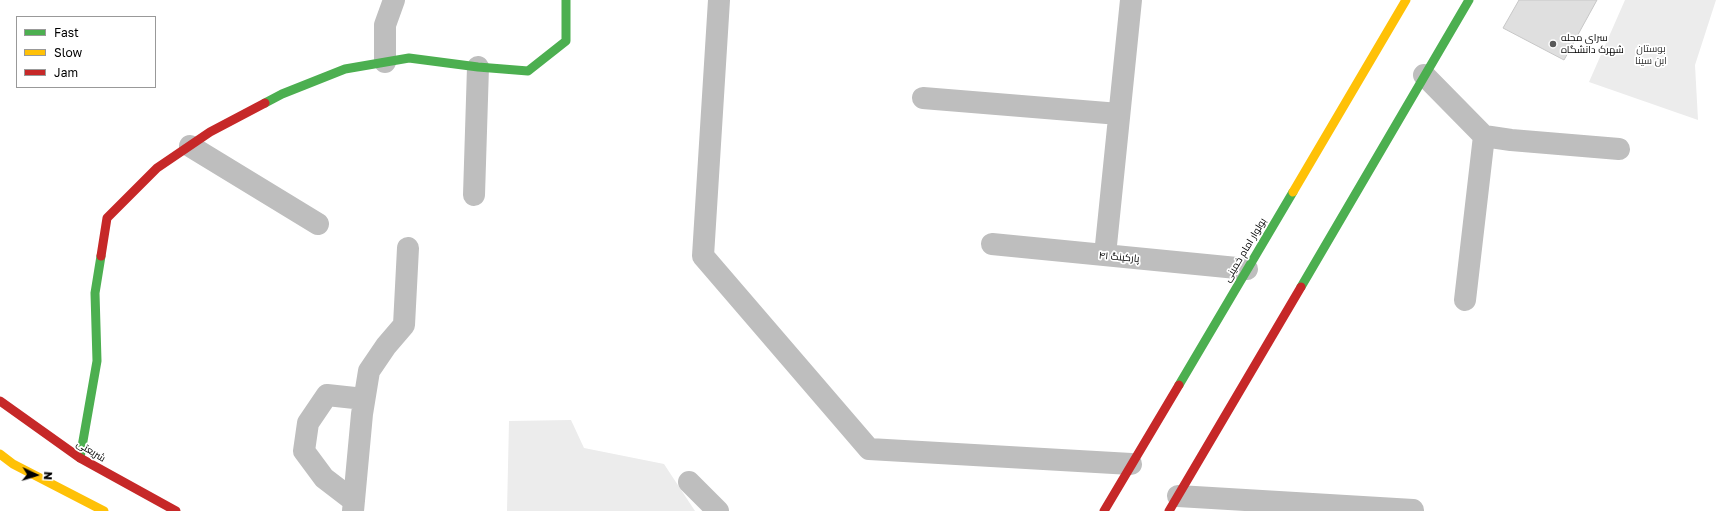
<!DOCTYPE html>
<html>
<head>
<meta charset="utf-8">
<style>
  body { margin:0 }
  #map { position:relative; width:1734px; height:511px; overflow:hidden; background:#fff; font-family:"Golos Text",sans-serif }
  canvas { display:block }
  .legend { position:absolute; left:16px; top:16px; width:140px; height:72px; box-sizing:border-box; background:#fff; border:1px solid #999; margin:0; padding:5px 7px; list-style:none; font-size:12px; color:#000 }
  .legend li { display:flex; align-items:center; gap:8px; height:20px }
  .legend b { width:20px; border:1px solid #999 }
  .north { position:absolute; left:16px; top:455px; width:40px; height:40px; -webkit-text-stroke:3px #fff; paint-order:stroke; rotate:94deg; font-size:11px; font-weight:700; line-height:16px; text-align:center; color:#000 }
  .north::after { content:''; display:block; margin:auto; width:14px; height:18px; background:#000; clip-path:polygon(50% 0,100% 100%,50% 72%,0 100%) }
</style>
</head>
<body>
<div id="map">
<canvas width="1734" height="511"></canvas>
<ul class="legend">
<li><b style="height:5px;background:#4caf50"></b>Fast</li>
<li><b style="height:5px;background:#ffc107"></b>Slow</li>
<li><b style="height:5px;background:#c62828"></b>Jam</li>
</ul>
<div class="north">N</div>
</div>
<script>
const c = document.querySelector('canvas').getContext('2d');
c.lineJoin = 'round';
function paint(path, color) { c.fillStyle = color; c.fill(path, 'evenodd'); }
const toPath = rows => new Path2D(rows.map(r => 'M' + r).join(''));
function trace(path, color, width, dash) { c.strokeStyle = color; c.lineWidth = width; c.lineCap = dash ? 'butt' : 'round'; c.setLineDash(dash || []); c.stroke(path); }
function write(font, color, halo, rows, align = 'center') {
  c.font = font + ' "Golos Text",Cairo,sans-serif'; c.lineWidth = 3.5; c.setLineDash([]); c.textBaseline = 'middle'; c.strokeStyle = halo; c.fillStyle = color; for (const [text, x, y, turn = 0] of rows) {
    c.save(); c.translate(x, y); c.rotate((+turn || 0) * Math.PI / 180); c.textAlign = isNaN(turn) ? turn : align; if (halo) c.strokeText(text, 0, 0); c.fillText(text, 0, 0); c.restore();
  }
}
paint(toPath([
  [1625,0,1716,0,1695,65,1698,120,1589,82],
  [571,420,584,448,664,464,695,511,507,511,509,421]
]), '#ececec');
const building = toPath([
  [1519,0,1597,0,1564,60,1503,28,1519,0]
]);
paint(building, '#dfdfdf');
trace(building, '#c7c7c7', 1);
trace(toPath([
  [719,0,703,256,869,449,1131,464],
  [385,62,385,25,394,0],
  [1424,75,1484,136,1511,140,1619,149],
  [923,98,1119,114],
  [190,146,318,224],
  [474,195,478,67],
  [992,244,1247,269],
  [1105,255,1131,0],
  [1465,300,1484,136],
  [689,482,718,511],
  [1178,496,1413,510],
  [354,501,324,478,304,451,308,423,327,395,364,399],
  [353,511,362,414,369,371,386,346,404,325,408,248]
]), '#bebebe', 22);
trace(toPath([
  [265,103,282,94,345,69,409,58,478,67,528,71,566,41,566,0],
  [1301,287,1469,0],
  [1179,385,1293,192],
  [80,458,97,361,95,293,101,256]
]), '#4caf50', 9);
trace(toPath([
  [1293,192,1406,0],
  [0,454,13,464,104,511]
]), '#ffc107', 9);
trace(toPath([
  [101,256,107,218,157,168,210,132,265,103],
  [0,401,80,458,176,511],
  [1104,511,1179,385],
  [1169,511,1301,287]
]), '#c62828', 9);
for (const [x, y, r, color] of [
  [1553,44,4,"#595959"]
]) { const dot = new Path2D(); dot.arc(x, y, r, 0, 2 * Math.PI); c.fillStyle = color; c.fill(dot); trace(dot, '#fff', 1.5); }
write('10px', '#000', '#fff', [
  ["سرای محله",1561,38],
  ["شهرک دانشگاه",1561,50]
], 'left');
write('10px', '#333', '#fff', [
  ["بوستان",1651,49],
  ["ابن سینا",1651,61]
]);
write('10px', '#000', '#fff', [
  ["بولوار امام خمینی",1245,250,-59],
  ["پارکینگ ۴۱",1119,257,5],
  ["شریعتی",91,451,32]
]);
</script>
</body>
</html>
